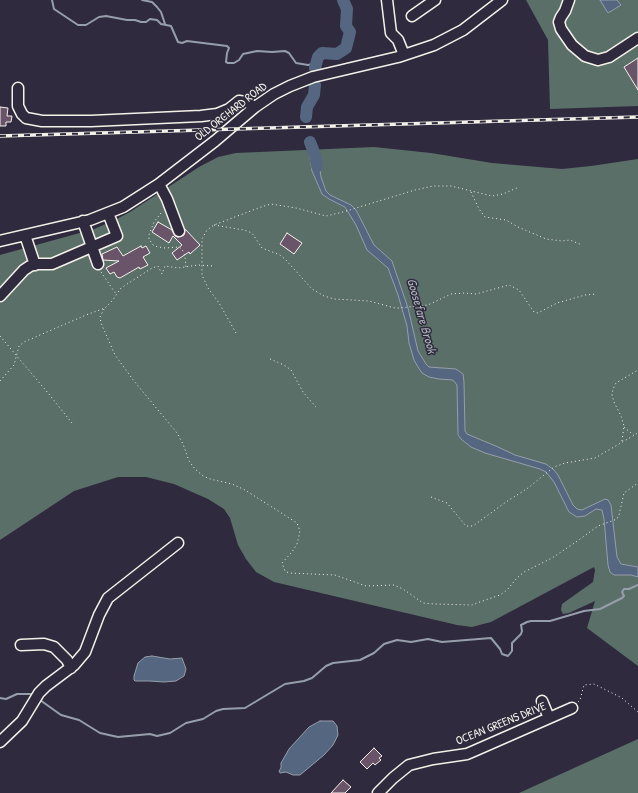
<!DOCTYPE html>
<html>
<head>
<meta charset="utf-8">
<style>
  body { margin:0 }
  canvas { display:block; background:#2f2a3d }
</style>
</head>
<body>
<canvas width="638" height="793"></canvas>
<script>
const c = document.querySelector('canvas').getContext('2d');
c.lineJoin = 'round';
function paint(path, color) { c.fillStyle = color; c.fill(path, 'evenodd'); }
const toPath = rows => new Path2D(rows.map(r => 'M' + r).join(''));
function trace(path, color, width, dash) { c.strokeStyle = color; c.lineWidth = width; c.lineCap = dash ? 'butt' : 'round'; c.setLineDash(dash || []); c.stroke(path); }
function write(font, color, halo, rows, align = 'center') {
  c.font = font + ' "Patrick Hand",sans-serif'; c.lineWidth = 3; c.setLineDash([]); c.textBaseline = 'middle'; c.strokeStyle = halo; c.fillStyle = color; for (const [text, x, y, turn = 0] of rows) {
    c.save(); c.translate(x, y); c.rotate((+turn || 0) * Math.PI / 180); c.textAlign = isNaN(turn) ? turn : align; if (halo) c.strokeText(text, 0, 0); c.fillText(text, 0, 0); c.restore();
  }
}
paint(toPath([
  [526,0,638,0,638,106,550,109,548,40],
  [374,147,431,153,492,163,562,169,591,166,638,159,638,567,621,564,617,557,611,557,638,574,638,666,587,628,595,601,569,613,563,614,561,610,562,604,593,582,595,570,594,567,491,622,472,627,457,625,274,582,256,572,246,559,238,545,230,518,224,509,208,499,174,484,146,477,118,477,74,491,0,540,0,255,94,229,113,221,130,212,199,167,218,157,236,153],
  [638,739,638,793,519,793]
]), '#5a6f68');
const water = toPath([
  [600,0,617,0,621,5,608,13,600,0],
  [317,149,321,177,326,191,330,195,351,205,356,210,374,245,392,261,408,308,418,351,426,364,429,367,456,369,463,374,464,382,465,431,467,434,498,447,515,455,546,464,554,470,558,475,573,505,577,509,582,510,605,499,608,500,611,505,617,557,621,564,638,567,638,577,631,575,614,575,610,572,608,565,604,519,602,510,596,509,585,516,577,517,569,512,554,482,546,472,540,469,485,453,471,447,462,440,458,435,457,385,453,380,439,379,429,377,422,373,418,367,414,360,409,343,407,326,398,295,388,268,367,250,356,225,345,207,329,199,322,194,312,171,310,158,310,150,317,149],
  [152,656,170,659,182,658,186,669,184,676,176,681,164,682,149,681,135,681,134,680,134,676,138,663,145,657,152,656],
  [320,721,333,721,337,726,338,735,333,745,324,755,300,775,293,775,286,772,280,773,279,771,281,768,281,763,289,749,309,727,320,721]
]);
paint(water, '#556780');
trace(water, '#959eaa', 1);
trace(toPath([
  [52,0,54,9,78,25,86,25,99,17,106,16,127,20,135,20,141,22,146,22,150,19,157,20,161,24,171,26,178,42,182,43,187,41,227,46,229,48,227,53,226,62,228,63,234,63,239,60,243,54,257,51,272,52,285,51,289,53,296,63,308,65,316,63],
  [142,0,152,2,157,7,161,12,165,24],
  [0,698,6,699,17,694,31,694],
  [40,700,61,715,79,720,100,733,118,737,150,734,157,736,170,733,186,723,203,719,216,711,223,709,245,708,285,684,304,681,312,678,326,666,333,663,360,660,374,653,384,644,397,640,411,642,428,639,442,642,491,638,500,649,502,654,508,656,512,651,512,643,521,634,522,631,521,625,527,622,531,621,550,621,584,611,600,609,622,598,624,596,622,592,624,589,629,589,638,585]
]), '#959eaa', 2);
trace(toPath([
  [315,68,318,57,322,53,337,54,346,48,350,32,346,26,347,9,343,0],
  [306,117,307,107,314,95,315,85],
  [310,142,315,155,317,166]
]), '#556780', 12);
const building = toPath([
  [638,58,638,90,624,67,638,58],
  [0,107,8,108,7,116,12,116,11,122,6,122,6,126,0,126,0,107],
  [158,222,172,230,175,236,178,237,184,235,185,229,200,245,190,254,189,252,177,260,172,253,182,245,173,236,169,243,152,232,158,222],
  [287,233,302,243,294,254,280,244,287,233],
  [141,246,142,248,146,246,150,253,143,257,148,265,140,269,139,267,120,278,117,277,114,272,110,274,106,268,119,261,103,260,102,254,117,247,123,256,141,246],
  [374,748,382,756,379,758,381,760,375,765,373,763,367,769,360,762,374,748],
  [343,780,351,787,345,793,331,793,343,780]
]);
paint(building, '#6a546a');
trace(building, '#f4f1e8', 1);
const minor = toPath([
  [387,0,391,33,398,40,404,55],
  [569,0,565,11,561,17,559,22,561,29,572,45,585,56,598,60,609,57,638,38],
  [412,16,435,0],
  [18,88,18,106,22,114,26,118,42,121,91,121,201,116,217,114,229,109,239,101,246,102,255,107],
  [159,184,167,199,179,231],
  [83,221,98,264],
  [25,235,35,265],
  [0,241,90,220,123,207,159,184,215,141,255,107,274,94,290,86,313,77,398,57,434,45,463,30,502,0],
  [0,296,24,270,30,266,38,264,52,264,117,236,108,213],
  [21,645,44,644,54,647,67,660,71,668],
  [542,701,549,718],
  [0,742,22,721,39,693,46,686,74,665,85,652,99,615,108,598,178,543],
  [378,793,393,778,409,765,433,759,467,754,474,751,572,708]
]);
trace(minor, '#f4f1e8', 13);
trace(toPath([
  [471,192,479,209,485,217,506,220,518,227,546,239,562,241,570,240,582,245],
  [161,213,154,222,149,235,149,239,153,245,158,247,165,248,179,247,182,249,185,256,186,267],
  [214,225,244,230,252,233,262,248,280,255,285,259,312,289,324,296,334,299,369,301,395,308,399,308,428,305,451,294,464,293,476,294,509,285,519,290,534,312,538,313,557,303,585,295,597,294],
  [101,272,116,294],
  [104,309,100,317,101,323,115,355,134,381,177,433,183,444,189,461,195,469,203,476,210,479,232,484,245,490,297,523,300,531,297,544,292,552,282,563,285,571,289,573,335,575,366,586,394,585,403,589,423,603,435,604,472,605,477,603,500,595,507,590,517,578,524,572,552,558,576,542,598,526,617,519,619,515,624,493,638,483],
  [236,333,219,303,208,288,202,275,202,239,207,230,214,225,261,207,271,204,296,208,326,216,343,212,415,190,433,186,451,186,492,196,503,194,519,187],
  [0,336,48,393,72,423],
  [270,359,284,365,291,370,303,392,316,407],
  [0,381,14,365,19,346,24,342,86,315,105,308,112,301,121,288,152,268,158,266,162,274,165,266,178,268,198,265,213,266],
  [624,427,631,433,634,434],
  [622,441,624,426,621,416,614,402,612,395,613,389,616,383,638,370],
  [431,497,447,503,466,526,473,526,506,502,528,488,554,467,565,463,595,458,638,433],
  [578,702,580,700,584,685,594,684,622,698,638,712]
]), '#f4f1e8', 1, [1, 3]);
trace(minor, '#2f2a3d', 10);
const rail = toPath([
  [0,136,638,117]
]);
trace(rail, '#f4f1e8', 3.5);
trace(rail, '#2f2a3d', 2, [6]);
write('12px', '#f4f1e8', '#2f2a3d', [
  ["OLD ORCHARD ROAD",231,112,-38],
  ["OCEAN GREENS DRIVE",501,724,-22]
]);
write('italic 13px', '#acb3b9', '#2f2a3d', [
  ["Goosefare Brook",421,316,74]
]);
</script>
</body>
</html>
